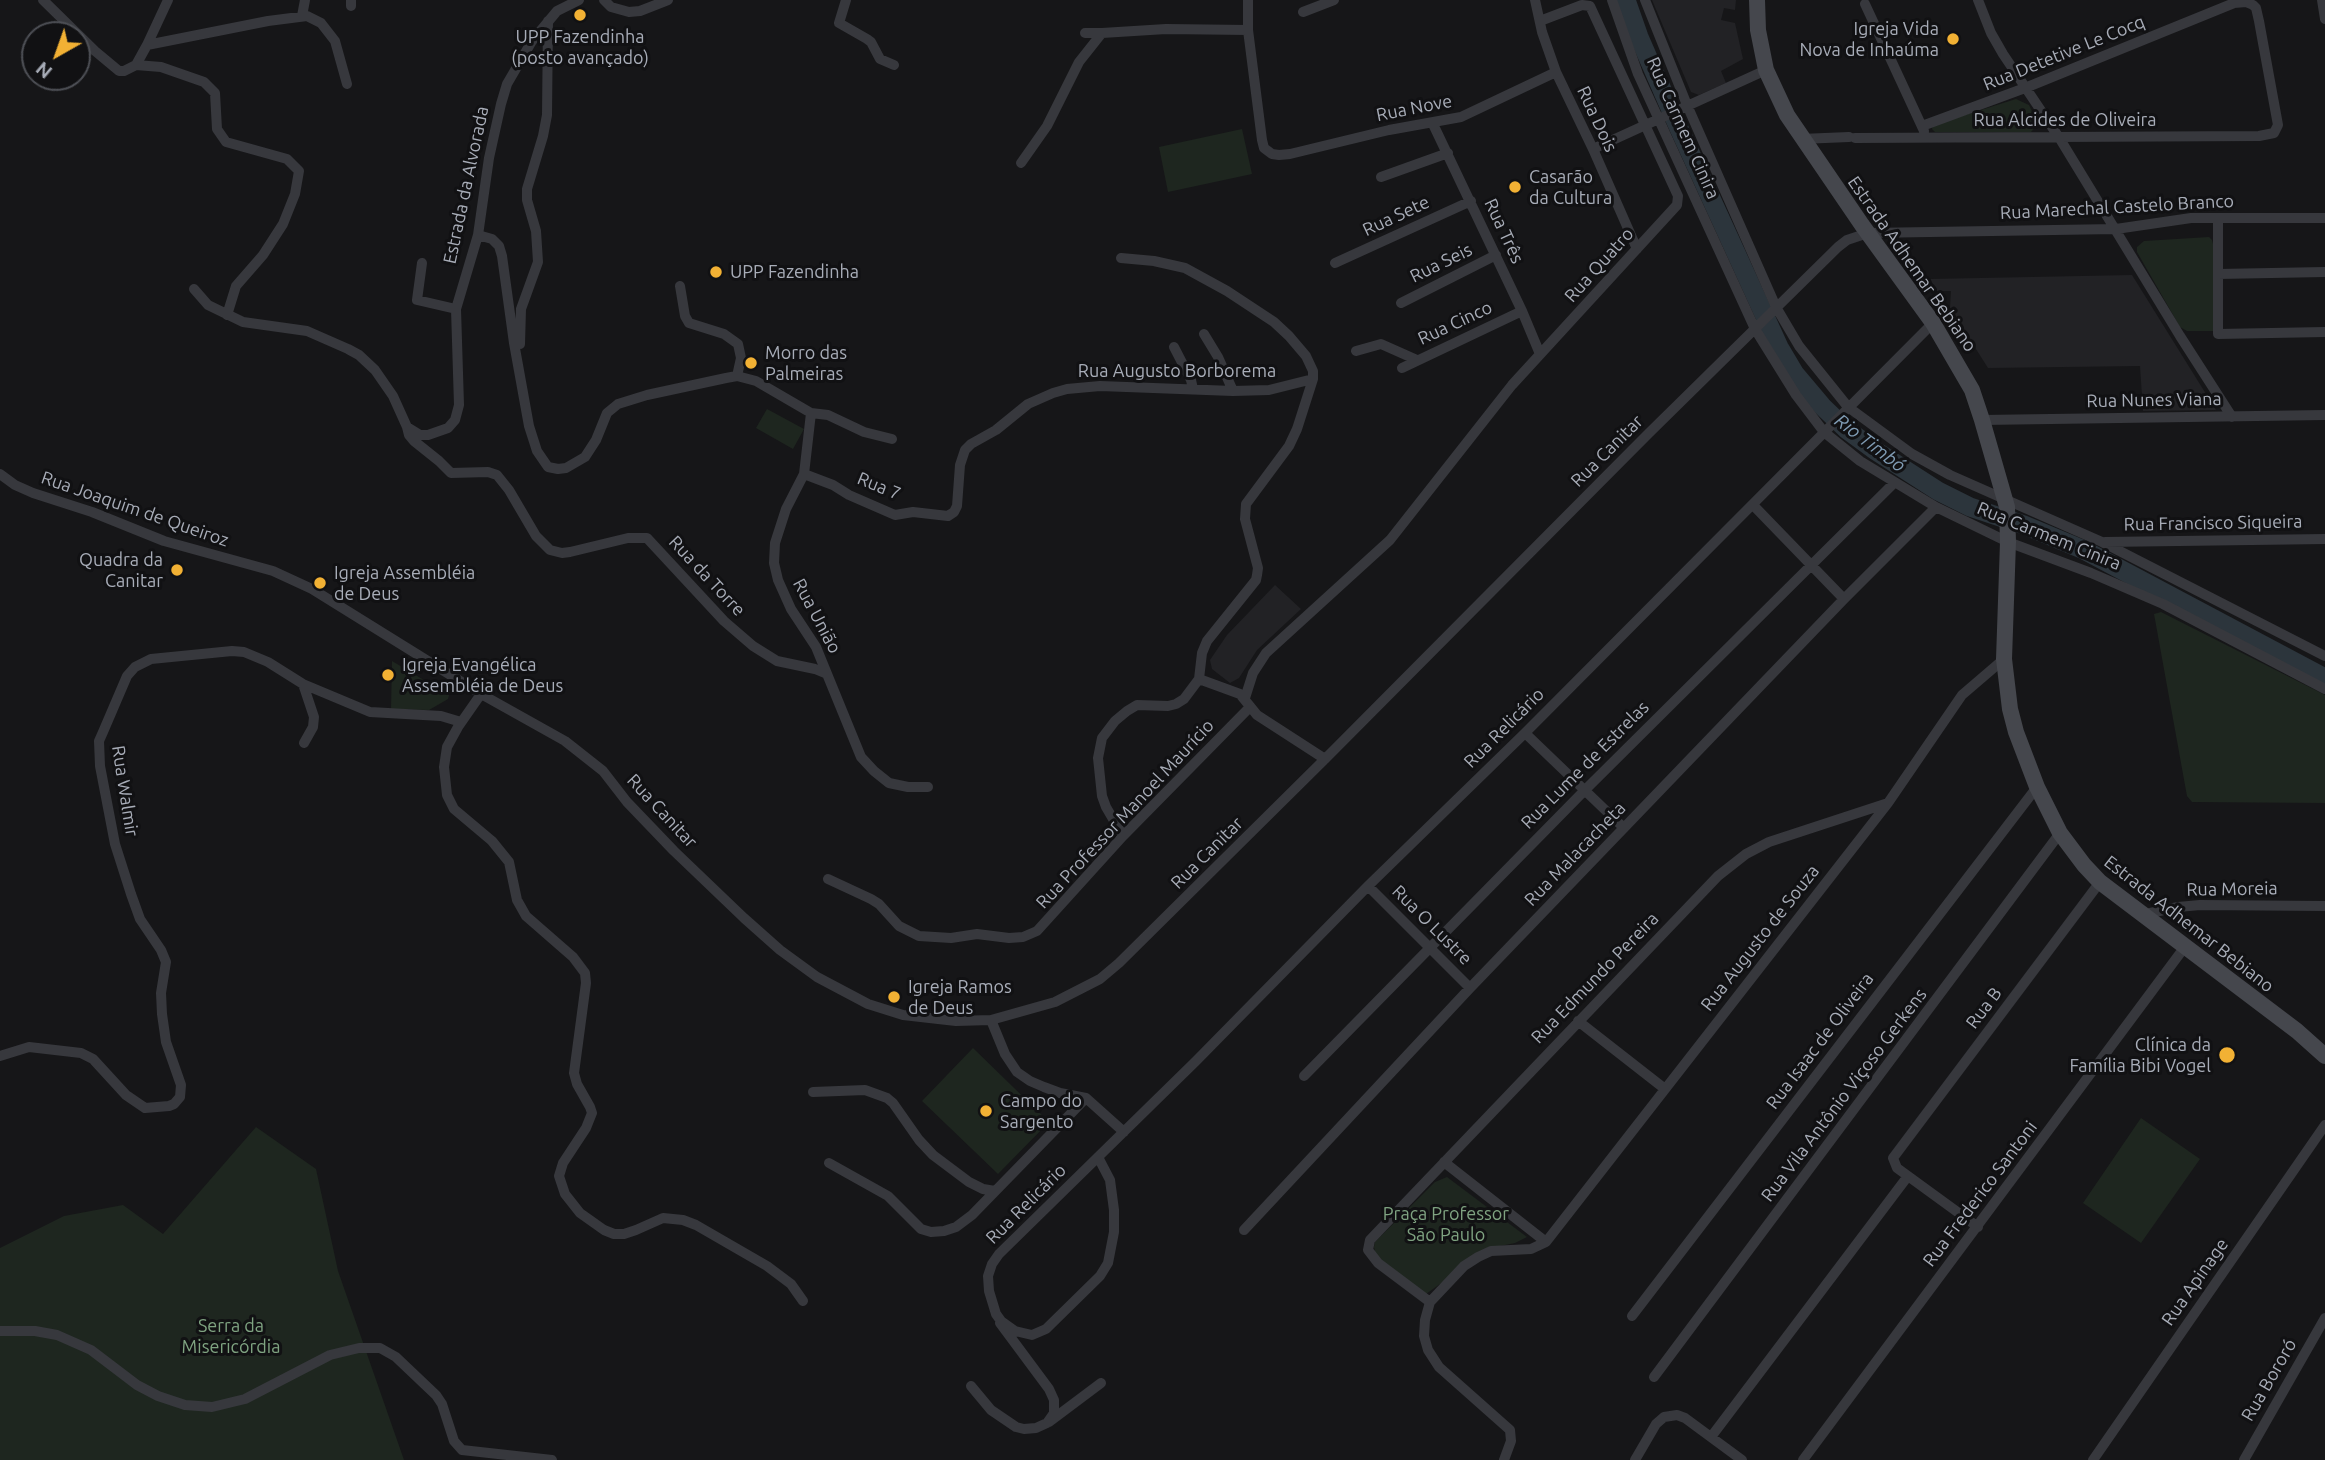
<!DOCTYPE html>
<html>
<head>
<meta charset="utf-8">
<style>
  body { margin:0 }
  #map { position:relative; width:2325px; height:1460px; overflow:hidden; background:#161618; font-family:Ubuntu,sans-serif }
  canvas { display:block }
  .north { position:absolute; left:21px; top:21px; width:70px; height:70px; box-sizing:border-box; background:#111113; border:2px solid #4d4f55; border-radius:50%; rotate:220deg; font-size:19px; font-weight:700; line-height:28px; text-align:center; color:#a8adb8 }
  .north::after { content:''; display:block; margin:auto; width:24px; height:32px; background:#f2b134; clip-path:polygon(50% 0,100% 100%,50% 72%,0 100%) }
</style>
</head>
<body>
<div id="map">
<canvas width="2325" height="1460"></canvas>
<div class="north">N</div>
</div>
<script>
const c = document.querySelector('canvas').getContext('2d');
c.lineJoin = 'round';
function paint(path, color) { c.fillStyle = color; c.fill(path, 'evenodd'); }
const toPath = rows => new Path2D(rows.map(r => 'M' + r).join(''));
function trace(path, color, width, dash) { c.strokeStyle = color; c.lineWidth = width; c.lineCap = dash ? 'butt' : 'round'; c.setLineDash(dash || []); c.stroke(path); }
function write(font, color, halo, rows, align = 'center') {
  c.font = font + ' Ubuntu,sans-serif'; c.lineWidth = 6; c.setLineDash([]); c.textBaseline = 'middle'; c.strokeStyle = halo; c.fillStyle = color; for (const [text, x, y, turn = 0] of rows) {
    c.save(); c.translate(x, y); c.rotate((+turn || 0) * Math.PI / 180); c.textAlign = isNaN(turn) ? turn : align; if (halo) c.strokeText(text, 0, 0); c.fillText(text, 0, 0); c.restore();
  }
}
paint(toPath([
  [1652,0,1736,0,1735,10,1724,8,1721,20,1735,23,1743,59,1721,71,1726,83,1699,95,1691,92],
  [2132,275,2216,410,2143,411,2140,366,1988,368,1950,308,1951,291,1937,291,1930,279],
  [1275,585,1301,609,1257,650,1239,678,1230,683,1212,669,1210,660,1227,635]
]), '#222225');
paint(toPath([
  [2016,99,2029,105,2038,124,2031,132,1935,132,1932,129,1933,125],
  [1242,129,1252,174,1168,192,1159,147],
  [2209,237,2212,240,2213,244,2214,331,2187,331,2180,327,2137,252,2137,247,2144,241],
  [767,409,804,429,793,449,756,428],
  [2161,612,2325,695,2325,803,2192,802,2187,796,2154,614],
  [392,661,449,695,448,699,429,710,391,709],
  [973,1048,1049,1122,998,1174,922,1101],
  [2141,1118,2200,1159,2141,1243,2083,1203],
  [256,1127,316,1169,338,1271,404,1460,0,1460,0,1248,64,1216,123,1205,163,1234],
  [1447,1177,1527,1237,1515,1243,1490,1248,1426,1294,1376,1257,1374,1247,1375,1242,1435,1182]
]), '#1e261f');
trace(toPath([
  [1626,0,1639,37,1677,124,1779,347,1795,374,1822,406,1846,429,1876,451,1938,491,1970,507,2024,525,2084,550,2325,678]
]), '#2c353c', 19);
trace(toPath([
  [43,0,95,51,119,71,124,71,136,65,161,67,204,82,215,93,217,129,226,142,287,159,299,171,295,194,283,224,263,255,236,286,227,315],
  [604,0,611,7,629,12,640,11,668,0],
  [846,0,839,23,867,39,871,42,880,59,894,65],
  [1248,0,1248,30,1262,140,1264,148,1272,154,1279,155,1290,154,1389,130,1461,117,1556,72],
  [1535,0,1542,32,1556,72,1593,149,1637,249],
  [1612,0,1638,74,1755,329,1796,395,1824,432,1860,461,1936,507,2008,542,2091,573,2163,604,2325,689],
  [1645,0,1687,105,1776,307,1799,346,1848,407,1912,454,1950,475,2102,542,2325,656],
  [1978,0,1991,33,2003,54,2060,139,2180,336,2232,417],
  [2322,0,2325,19],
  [1865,4,1924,131],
  [351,6,351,0],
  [1303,12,1334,0],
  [302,16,305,0],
  [1085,33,1102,33],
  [147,45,168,0],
  [136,65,147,45,268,21,307,16,321,23,335,41,347,84],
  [1433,124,1522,311,1540,354],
  [1855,138,2259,136,2274,133,2278,125,2259,21,2256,8,2253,5,2246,2,2234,3,2025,88,1922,126],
  [1801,139,1849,137],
  [1593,149,1766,70],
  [1021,163,1047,126,1079,62,1102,33,1166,29,1248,30],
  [1381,177,1448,153],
  [2218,218,2218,334,2325,332],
  [478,235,492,239,499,246,502,256,514,343,529,426,537,451,548,467,558,469,566,468,585,457,596,440,607,413,618,404,647,395,726,378,737,376,756,381,811,413],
  [1121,258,1154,261,1185,268,1227,291,1274,322,1289,336,1306,356,1313,371,1313,379,1297,429,1289,446,1246,504,1245,519,1258,568,1257,575,1256,580,1207,641,1202,653,1199,679,1184,699,1176,704,1168,706,1137,705,1127,711,1115,721,1102,738,1098,758,1102,796,1106,807,1123,836],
  [422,263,417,300,456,309],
  [1335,263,1471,201],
  [2218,274,2325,272],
  [680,286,685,316,689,323,724,334,738,344,741,358,737,376],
  [194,289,208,305,243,322,307,331,348,349,359,355,375,370,393,396,407,427,420,435,428,435,448,428,455,420,459,405,456,309,478,235,489,158,501,104,507,84,532,41,557,11,579,0],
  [1401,303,1496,255],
  [1204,334,1218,357,1233,391],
  [520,344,521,309,538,262,536,231,527,200,527,189,543,136,547,115,548,21],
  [1174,347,1191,380,1193,389],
  [1356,351,1381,344,1417,360],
  [1402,368,1522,311],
  [811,413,804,474,786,509,775,543,774,563,778,580,791,609,816,647,861,757,874,771,889,783,908,787,928,787],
  [811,413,828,415,864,432,892,439],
  [1982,420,2325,415],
  [407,427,409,435,414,441,439,461,451,473,488,472,497,475,509,490,536,536,550,550,562,553,570,552,628,538,647,538,724,621,753,646,777,661,815,669,827,674],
  [0,474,15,485,33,493,92,512,164,541,273,571,312,589,481,694,565,741,603,771,627,802,674,851,744,918,780,950,817,977,868,1004,903,1015,956,1021,991,1020,1055,1002,1100,979,1119,963,1325,759,1648,434,1838,247,1847,240,1868,233,2116,229,2191,218,2325,218],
  [804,474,833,485,849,495,895,515,913,512,948,516,954,512,957,506,960,465,965,450,971,444,996,430,1028,404,1053,393,1067,389,1100,386,1233,391,1269,390,1313,379],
  [1753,505,1844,599],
  [2105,542,2325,539],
  [1199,679,1240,694,1257,715,1325,759],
  [303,684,314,717,313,727,304,743],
  [481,694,458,727,447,747,444,767,447,795,454,809,492,841,509,862,517,900,526,916,573,957,585,973,586,983,574,1073,577,1084,590,1107,592,1113,586,1128,563,1163,559,1176,565,1194,580,1213,604,1230,614,1234,624,1234,636,1230,663,1218,683,1220,696,1225,767,1266,791,1284,803,1301],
  [1245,698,1253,673,1266,653,1390,540,1512,385,1677,205,1678,196,1590,6,1582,5,1540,21],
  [1525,733,1624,828],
  [828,879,871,899,879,904,899,926,919,936,951,938,977,934,1009,938,1023,937,1037,931,1123,836,1250,707],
  [1368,886,1470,988],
  [2141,915,2178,907,2200,905,2325,906],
  [991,1020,1005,1054,1017,1072,1030,1081,1044,1087,1060,1093,1086,1098,1124,1132],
  [1578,1021,1665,1089],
  [0,1056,29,1047,81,1053,93,1059,126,1095,145,1108,169,1106,174,1104,180,1097,181,1085,166,1042,162,1014,161,993,166,962,161,950,140,919,131,894,115,844,100,766,99,741,103,732,127,676,135,667,151,659,232,651,244,652,268,662,303,684,370,712,441,716,461,722],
  [1304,1076,1585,790,1894,483],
  [813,1092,865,1090,887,1098,893,1103,919,1140,933,1155,969,1182,983,1189,995,1191],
  [1098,1157,1110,1180,1114,1210,1114,1232,1108,1263,1100,1276,1046,1329,1032,1335,1015,1331,1001,1321,996,1314,989,1291,988,1276,992,1264,999,1254,1196,1061,1368,886,1525,733,1933,323],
  [1444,1162,1546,1242],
  [829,1163,888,1196,921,1229,931,1232,944,1231,956,1227,972,1215,1086,1098],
  [1978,1227,1897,1168,1893,1158,2100,882],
  [1244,1230,1470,988,1844,599,1936,507],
  [1430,1302,1378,1263,1368,1250,1370,1240,1718,876,1746,854,1769,842,1888,803],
  [1632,1316,2037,787],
  [0,1331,35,1331,57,1335,91,1350,137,1385,158,1396,185,1405,212,1407,245,1399,330,1355,359,1348,380,1348,396,1357,436,1395,442,1404,454,1441,462,1450,552,1460],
  [1654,1377,2060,833],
  [971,1386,991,1410,1016,1427,1024,1429,1036,1428,1047,1423,1054,1413,1054,1400,1049,1389,1000,1323],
  [1049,1422,1101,1383],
  [1711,1437,1908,1176],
  [1504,1460,1511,1441,1510,1430,1439,1367,1428,1350,1424,1336,1425,1320,1430,1302,1464,1266,1478,1257,1491,1251,1531,1249,1546,1242,1888,803,1962,695,2004,659],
  [1635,1460,1656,1424,1664,1417,1677,1415,1685,1418,1742,1460],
  [1803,1460,2184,948],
  [2093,1460,2325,1125],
  [2244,1460,2325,1318]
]), '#37383d', 10);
trace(toPath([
  [1757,0,1758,30,1766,70,1787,115,1862,225,1933,323,1972,390,1982,420,2007,507,2008,542,2004,659,2010,709,2016,732,2037,787,2060,833,2084,865,2100,882,2297,1031,2325,1056]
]), '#45474d', 16);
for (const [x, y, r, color] of [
  [580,15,7,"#f2b134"],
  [1953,39,7,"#f2b134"],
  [1515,187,7,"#f2b134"],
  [716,272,7,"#f2b134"],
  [751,363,7,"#f2b134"],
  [177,570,7,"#f2b134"],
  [320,583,7,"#f2b134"],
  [388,675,7,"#f2b134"],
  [894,997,7,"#f2b134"],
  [2227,1055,9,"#f2b134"],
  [986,1111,7,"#f2b134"]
]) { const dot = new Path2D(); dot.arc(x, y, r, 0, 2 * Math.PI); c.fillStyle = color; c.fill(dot); trace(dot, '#111113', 2.5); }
write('18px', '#a8adb8', '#111113', [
  ["Igreja Vida",1939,29,"right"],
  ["Nova de Inhaúma",1939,50,"right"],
  ["UPP Fazendinha",580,37,"center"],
  ["(posto avançado)",580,58,"center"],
  ["Casarão",1529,177],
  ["da Cultura",1529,198],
  ["UPP Fazendinha",730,272],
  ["Morro das",765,353],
  ["Palmeiras",765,374],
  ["Quadra da",163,560,"right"],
  ["Canitar",163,581,"right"],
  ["Igreja Assembléia",334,573],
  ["de Deus",334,594],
  ["Igreja Evangélica",402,665],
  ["Assembléia de Deus",402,686],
  ["Igreja Ramos",908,987],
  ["de Deus",908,1008],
  ["Clínica da",2211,1045,"right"],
  ["Família Bibi Vogel",2211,1066,"right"],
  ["Campo do",1000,1101],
  ["Sargento",1000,1122]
], 'left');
write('18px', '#a8adb8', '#111113', [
  ["Rua Detetive Le Cocq",2064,53,-22],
  ["Rua Nove",1414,108,-11],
  ["Rua Dois",1597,119,65],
  ["Rua Alcides de Oliveira",2065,120],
  ["Rua Carmem Cinira",1683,128,66],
  ["Estrada da Alvorada",466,185,-78],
  ["Rua Marechal Castelo Branco",2117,207,-3],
  ["Rua Sete",1396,216,-25],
  ["Rua Três",1504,231,65],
  ["Rua Seis",1441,263,-26],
  ["Estrada Adhemar Bebiano",1912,264,55],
  ["Rua Quatro",1599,265,-48],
  ["Rua Cinco",1455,323,-25],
  ["Rua Augusto Borborema",1177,371],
  ["Rua Nunes Viana",2154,400,-1],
  ["Rua Canitar",1607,451,-45],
  ["Rua 7",879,486,22],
  ["Rua Joaquim de Queiroz",135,509,19],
  ["Rua Francisco Siqueira",2213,523,-1],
  ["Rua Carmem Cinira",2049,536,22],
  ["Rua da Torre",707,576,47],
  ["Rua União",817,616,62],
  ["Rua Relicário",1504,728,-45],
  ["Rua Lume de Estrelas",1585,765,-45],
  ["Rua Walmir",125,791,81],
  ["Rua Canitar",662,811,47],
  ["Rua Professor Manoel Maurício",1125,814,-47],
  ["Rua Canitar",1207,853,-45],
  ["Rua Malacacheta",1575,854,-46],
  ["Rua Moreia",2232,889,-1],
  ["Estrada Adhemar Bebiano",2189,924,38],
  ["Rua O Lustre",1432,925,45],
  ["Rua Augusto de Souza",1760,938,-52],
  ["Rua Edmundo Pereira",1595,978,-46],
  ["Rua B",1984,1008,-53],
  ["Rua Isaac de Oliveira",1820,1041,-53],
  ["Rua Vila Antônio Viçoso Gerkens",1844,1095,-53],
  ["Rua Frederico Santoni",1980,1194,-53],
  ["Rua Relicário",1026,1204,-45],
  ["Rua Apinage",2195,1282,-55],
  ["Rua Bororó",2269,1380,-60]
]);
write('18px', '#7fa381', '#111113', [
  ["Praça Professor",1446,1214],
  ["São Paulo",1446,1235],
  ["Serra da",231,1326],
  ["Misericórdia",231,1347]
]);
write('italic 19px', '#7f9bb3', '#111113', [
  ["Rio Timbó",1870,443,37]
]);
</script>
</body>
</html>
